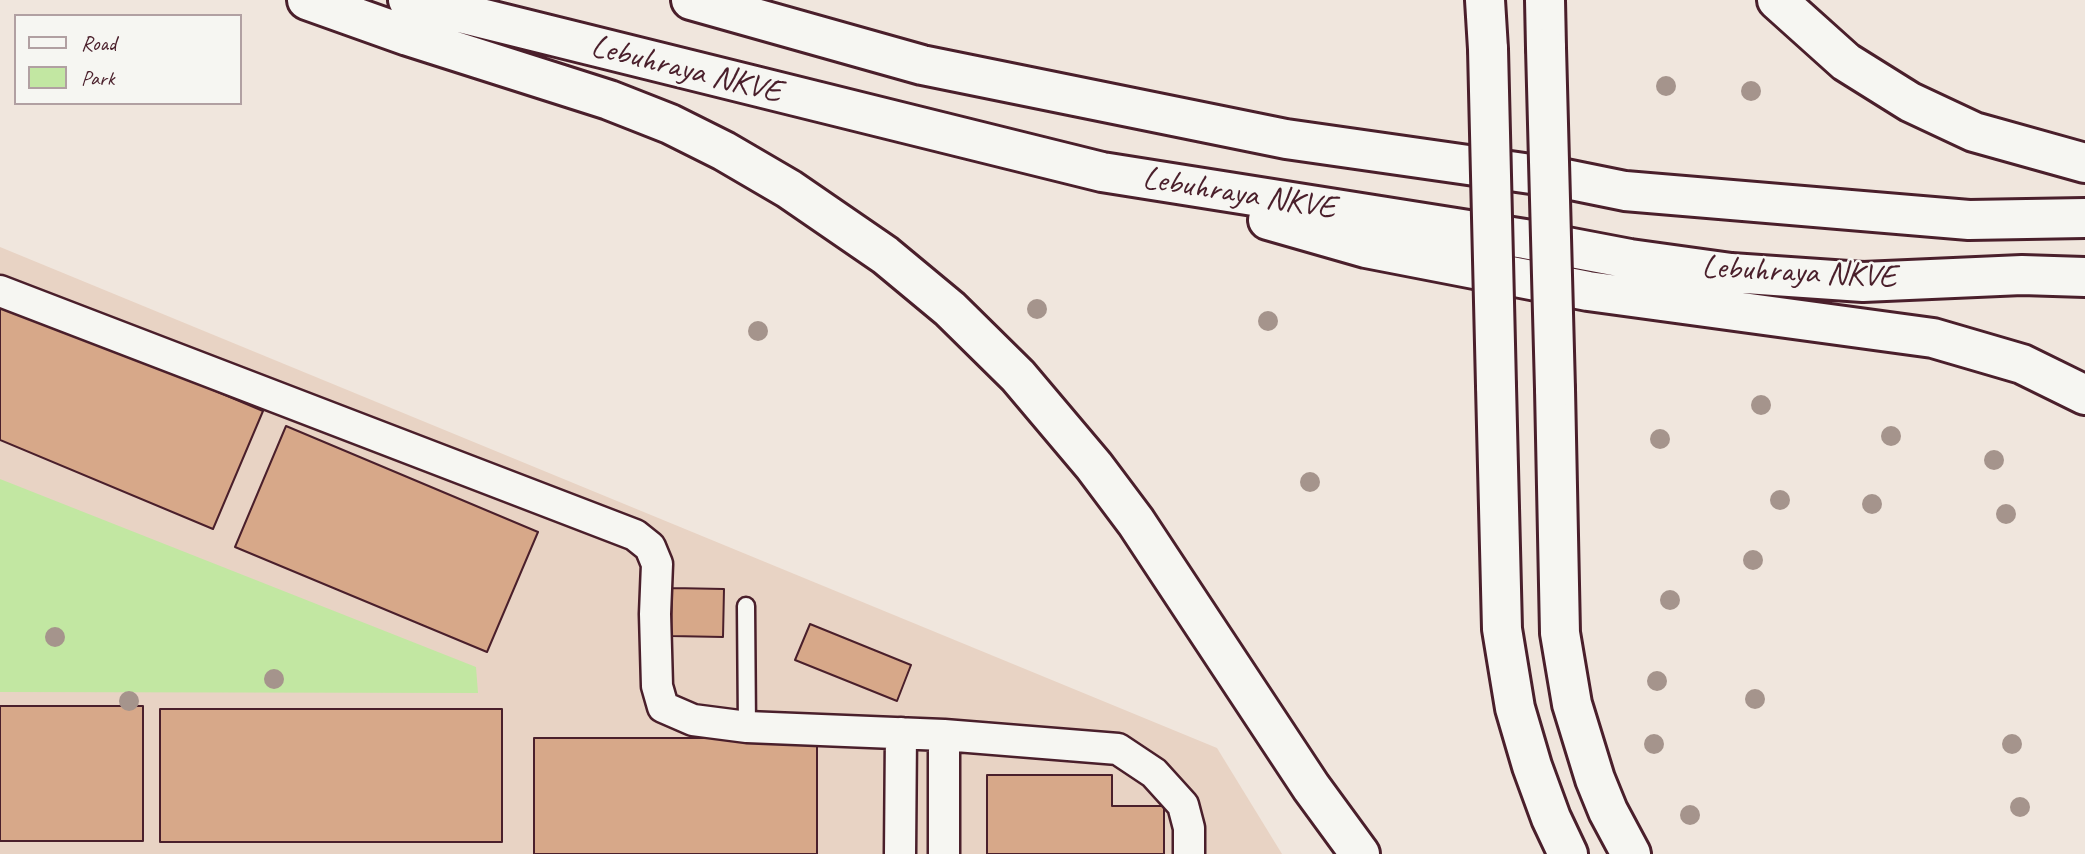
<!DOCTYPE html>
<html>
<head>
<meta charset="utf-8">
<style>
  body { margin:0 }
  #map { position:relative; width:2085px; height:854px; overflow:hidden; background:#f0e6dd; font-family:Caveat,sans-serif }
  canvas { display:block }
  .legend { position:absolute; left:14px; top:14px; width:228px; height:91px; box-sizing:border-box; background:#f6f6f2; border:2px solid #b1a0a2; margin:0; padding:9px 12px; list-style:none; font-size:21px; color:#4a1f2b }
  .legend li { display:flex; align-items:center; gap:14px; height:35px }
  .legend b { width:35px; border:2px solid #b1a0a2 }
</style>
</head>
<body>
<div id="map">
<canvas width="2085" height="854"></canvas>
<ul class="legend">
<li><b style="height:9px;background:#f6f6f2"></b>Road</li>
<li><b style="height:19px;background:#c2e7a2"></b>Park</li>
</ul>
</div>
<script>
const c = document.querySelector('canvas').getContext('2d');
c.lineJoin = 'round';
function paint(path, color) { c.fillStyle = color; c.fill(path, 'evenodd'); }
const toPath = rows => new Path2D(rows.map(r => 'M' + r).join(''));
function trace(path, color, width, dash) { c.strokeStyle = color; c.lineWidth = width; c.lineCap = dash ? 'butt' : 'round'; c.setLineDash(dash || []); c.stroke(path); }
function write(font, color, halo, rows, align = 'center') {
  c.font = font + ' Caveat,sans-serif'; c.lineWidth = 5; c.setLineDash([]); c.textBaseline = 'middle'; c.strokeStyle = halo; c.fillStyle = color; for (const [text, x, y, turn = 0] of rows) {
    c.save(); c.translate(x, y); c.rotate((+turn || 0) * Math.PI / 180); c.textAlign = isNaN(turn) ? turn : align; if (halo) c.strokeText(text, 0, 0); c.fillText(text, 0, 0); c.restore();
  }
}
paint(toPath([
  [0,247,1217,748,1282,854,0,854]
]), '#e8d3c4');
paint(toPath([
  [0,479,476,667,478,693,0,692]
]), '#c2e7a2');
const building = toPath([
  [0,300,263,411,213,529,0,440,0,300],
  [286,426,538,532,487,652,235,547,286,426],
  [672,588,724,589,723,637,671,636,672,588],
  [810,624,911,665,897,701,795,660,810,624],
  [0,706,143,706,143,841,0,841,0,706],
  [160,709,502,709,502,842,160,842,160,709],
  [534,738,817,738,817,854,534,854,534,738],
  [987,775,1112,775,1112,806,1164,806,1164,854,987,854,987,775]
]);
paint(building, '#d7a889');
trace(building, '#4a1f2b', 2);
const service = toPath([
  [746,606,747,727]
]);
const minor = toPath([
  [0,291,635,535,650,547,657,564,655,614,657,686,663,707,693,720,747,727,944,735,1118,749,1154,773,1183,805,1189,828,1189,854],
  [944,735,944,854],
  [900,854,901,733]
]);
const motorway = toPath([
  [307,0,408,36,609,100,670,124,724,151,789,189,885,255,950,309,1018,376,1094,466,1136,522,1311,787,1360,854],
  [408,0,1102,172,1525,239,1630,259,1731,273,1863,282,2022,275,2085,277],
  [691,0,922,65,1286,139,1566,179,1625,191,1969,220,2085,218],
  [1485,0,1488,49],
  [1545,0,1546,48],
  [1777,0,1846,62,1910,102,1974,132,2085,163],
  [1268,220,1366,248,1588,291,1933,338,2022,364,2085,395],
  [1496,386,1502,629,1515,708,1532,766,1551,818,1568,854],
  [1555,389,1560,633,1572,704,1595,779,1608,811,1631,854]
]);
trace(service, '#4a1f2b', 21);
trace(minor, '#4a1f2b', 35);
trace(motorway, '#4a1f2b', 44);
trace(service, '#f6f6f2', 16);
trace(minor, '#f6f6f2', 30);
trace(motorway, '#f6f6f2', 38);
const motorwayBridge = toPath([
  [1546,48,1555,389],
  [1488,49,1496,386]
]);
trace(motorwayBridge, '#4a1f2b', 44, []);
trace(motorwayBridge, '#f6f6f2', 38);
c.fillStyle = '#a5948c';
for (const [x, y] of [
  [1666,86],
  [1751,91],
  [1037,309],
  [1268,321],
  [758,331],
  [1761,405],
  [1891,436],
  [1660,439],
  [1994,460],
  [1310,482],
  [1780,500],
  [1872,504],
  [2006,514],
  [1753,560],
  [1670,600],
  [55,637],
  [274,679],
  [1657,681],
  [1755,699],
  [129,701],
  [1654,744],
  [2012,744],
  [2020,807],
  [1690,815]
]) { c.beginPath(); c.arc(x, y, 10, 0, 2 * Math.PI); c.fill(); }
write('33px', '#4a1f2b', '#f6f6f2', [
  ["Lebuhraya NKVE",686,70,14],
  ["Lebuhraya NKVE",1239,194,9],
  ["Lebuhraya NKVE",1799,273,3]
]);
</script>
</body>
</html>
